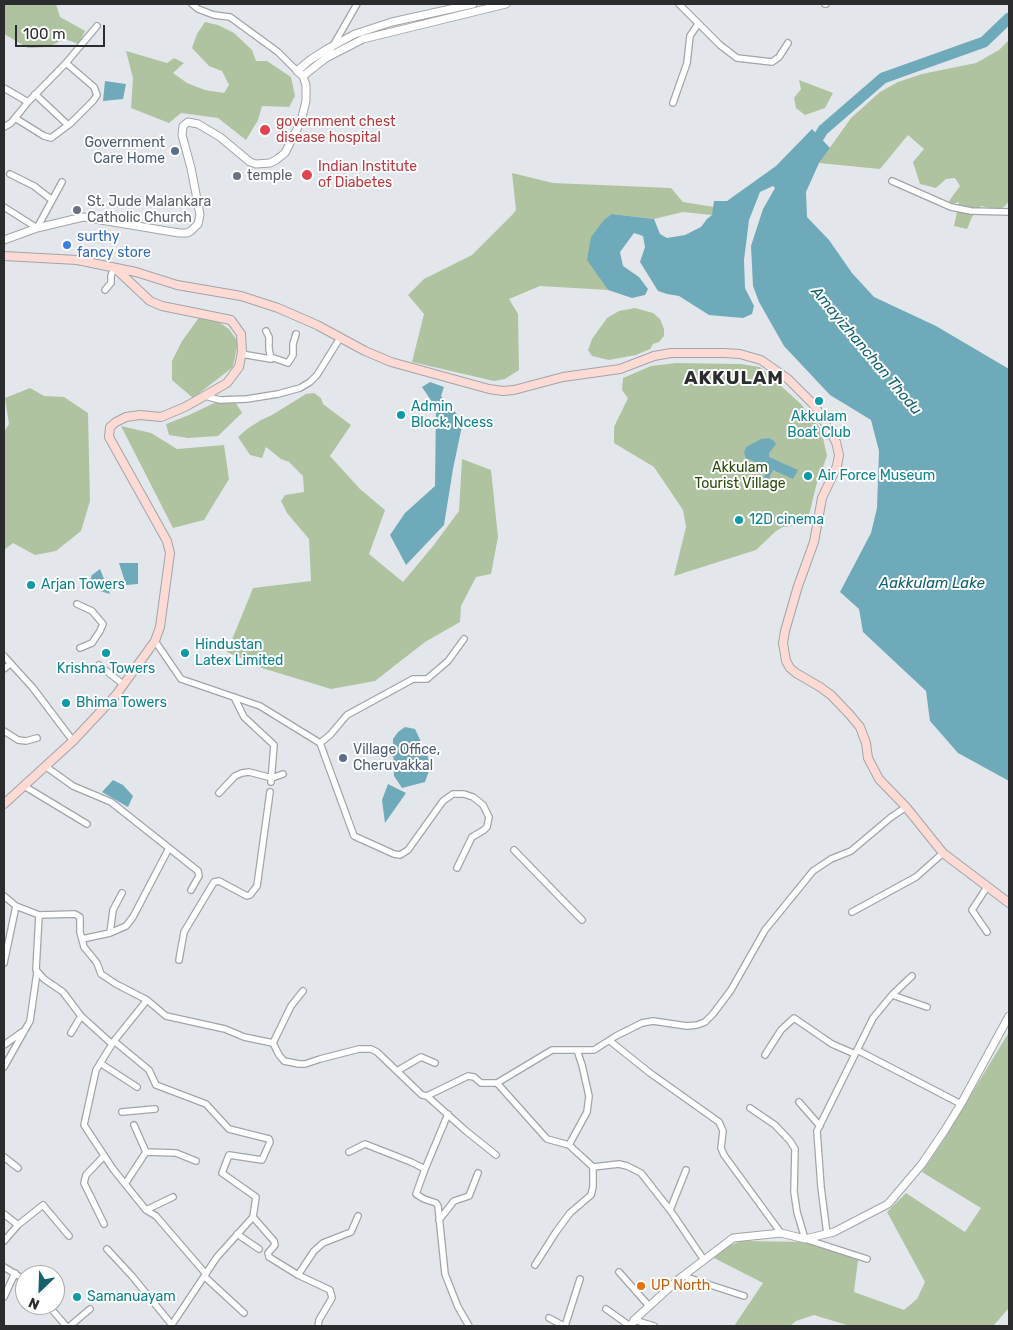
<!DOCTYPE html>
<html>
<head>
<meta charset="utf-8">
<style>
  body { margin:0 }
  #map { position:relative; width:1013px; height:1330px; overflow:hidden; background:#e3e7ec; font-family:Rubik,sans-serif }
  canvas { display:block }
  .frame { position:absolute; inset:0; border:5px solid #2b2c2e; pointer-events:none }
  .north { position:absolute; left:15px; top:1265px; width:50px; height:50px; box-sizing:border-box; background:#fff; border:1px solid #aaabab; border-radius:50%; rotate:204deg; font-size:14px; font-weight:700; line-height:20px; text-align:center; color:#2b2c2e }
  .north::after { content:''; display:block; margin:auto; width:18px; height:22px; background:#15626d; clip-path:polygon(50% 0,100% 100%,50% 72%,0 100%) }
  .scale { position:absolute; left:15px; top:25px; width:90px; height:22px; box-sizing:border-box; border:2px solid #2b2c2e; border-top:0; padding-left:6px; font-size:15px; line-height:18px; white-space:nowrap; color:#2b2c2e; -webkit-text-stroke:4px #fff; paint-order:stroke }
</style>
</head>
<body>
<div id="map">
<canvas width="1013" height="1330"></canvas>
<div class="frame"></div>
<div class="north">N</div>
<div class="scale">100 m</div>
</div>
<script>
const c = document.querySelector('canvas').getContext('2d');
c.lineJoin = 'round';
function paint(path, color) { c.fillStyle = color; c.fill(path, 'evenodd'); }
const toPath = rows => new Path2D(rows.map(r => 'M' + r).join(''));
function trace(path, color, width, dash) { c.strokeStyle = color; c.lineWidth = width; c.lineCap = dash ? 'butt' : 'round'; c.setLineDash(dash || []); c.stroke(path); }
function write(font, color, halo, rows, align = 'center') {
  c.font = font + ' Rubik,sans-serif'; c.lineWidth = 4; c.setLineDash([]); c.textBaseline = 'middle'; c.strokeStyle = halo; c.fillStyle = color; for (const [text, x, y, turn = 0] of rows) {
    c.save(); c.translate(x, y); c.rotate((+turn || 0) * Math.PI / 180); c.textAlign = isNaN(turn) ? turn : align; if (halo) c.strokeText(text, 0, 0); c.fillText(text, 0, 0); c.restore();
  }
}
paint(toPath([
  [4,4,56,4,60,17,85,31,79,44,64,39,49,47,28,48,4,34],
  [205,22,218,25,234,33,252,50,256,61,267,61,291,77,295,96,289,107,262,106,258,120,246,140,218,118,181,113,169,123,131,108,133,78,126,51,167,63,174,58,184,63,173,73,187,83,205,90,224,93,229,85,222,71,209,66,192,48,197,34],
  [1009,40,1009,201,1005,206,999,210,981,206,972,217,967,229,954,226,959,202,952,204,949,201,960,186,955,178,946,179,936,188,920,184,913,162,924,149,908,135,880,169,819,163,851,118,880,92,898,82,922,74,976,63,999,50],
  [799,80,833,93,825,108,805,115,796,108,794,98,801,89],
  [512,173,553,183,671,188,683,202,714,207,712,215,683,212,654,219,612,214,587,259,608,290,540,286,509,299,518,314,519,370,505,379,494,381,412,362,424,314,408,295,424,279,472,255,513,214,516,210],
  [635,308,653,313,660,319,664,329,664,336,659,342,653,344,650,349,636,355,609,360,592,356,588,350,592,339,607,318,619,311],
  [201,315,214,319,229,329,238,342,233,367,193,398,172,380,172,361,182,341],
  [676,363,740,364,760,367,801,404,821,429,827,456,816,486,807,524,783,527,776,531,756,550,674,576,686,527,683,510,654,467,614,443,614,427,628,398,622,390,623,378,651,366],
  [30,388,44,396,64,397,88,413,90,501,81,531,56,551,35,555,13,543,4,550,4,432,9,424,5,398],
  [314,393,321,398,323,404,351,425,330,456,360,489,385,510,369,554,403,582,433,546,459,511,462,459,491,470,498,537,491,574,476,577,461,606,460,622,425,642,375,681,331,689,262,668,227,652,253,588,311,581,309,539,287,513,281,501,285,495,304,492,303,476,289,462,281,459,266,447,262,458,250,455,238,437,247,429,261,420,272,415,306,394],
  [231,395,242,413,218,436,188,438,169,435,166,424,189,415],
  [121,426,151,433,177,449,224,445,229,479,204,520,173,528],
  [1009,1032,1009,1308,993,1326,850,1326,814,1315,796,1321,790,1326,734,1326,763,1283,714,1258,724,1248,741,1241,809,1242,858,1260,854,1292,904,1310,917,1299,925,1282,887,1212,906,1193,965,1232,981,1208,922,1172,943,1141]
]), '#afc3a0');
paint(toPath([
  [105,81,126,84,123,99,103,101],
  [812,129,830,148,819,163,806,192,807,217,829,240,852,273,874,297,936,326,1009,369,1009,781,958,753,930,721,926,691,863,632,859,609,840,592,871,533,877,508,879,451,871,420,830,395,784,346,759,302,753,286,751,246,763,209,775,188,773,186,760,192,749,220,744,260,745,288,754,306,752,314,743,318,709,315,679,296,667,294,658,291,640,262,645,247,643,236,634,233,620,252,623,266,639,277,648,289,645,295,632,298,608,290,587,260,591,237,604,220,612,214,654,219,660,234,667,238,685,235,701,227,707,219,712,215,714,201,727,201,776,166],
  [430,382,444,387,441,396,463,421,453,469,444,525,406,565,390,535,405,513,435,486,436,408,422,387],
  [769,438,774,441,776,444,769,453,769,457,798,470,793,479,773,470,765,485,761,483,769,468,746,458,744,453,746,447,761,439],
  [119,563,138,563,138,584,126,585],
  [100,569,110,594,87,587,92,575],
  [405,727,415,729,428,757,430,768,425,782,402,788,394,776,393,739,398,732],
  [113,780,123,785,133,796,128,807,102,792],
  [388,784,406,793,385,823,382,800]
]), '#6faaba');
trace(toPath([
  [812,148,823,130,883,78,984,42,1009,18]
]), '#6faaba', 11);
const minor = toPath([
  [192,4,198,9,214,15,230,17,278,52,297,71],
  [679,4,720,45,737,58,772,62,779,57,788,43],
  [825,4,826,4],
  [326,58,357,4],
  [66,63,97,26],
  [4,88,28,102],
  [35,94,68,125],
  [673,103,687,63,690,36,698,24],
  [4,127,11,123,28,102,66,63,94,87,97,95,93,101,71,123,51,138,44,136,15,118],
  [10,174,34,186,52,200],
  [892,181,951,207,971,211,1009,212],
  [4,207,37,228,62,182],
  [105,290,111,283,111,276,114,267],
  [241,354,271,359,269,349,269,337,266,331],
  [271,357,288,363,293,355,293,344,296,334],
  [205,396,220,400,247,399,278,394,300,388,310,382,317,375,340,338],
  [77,604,92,611,103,624,100,631,92,643,80,648],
  [155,641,181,679,260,706,320,743,330,735,347,715,413,679,427,679,448,661,464,639],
  [4,656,33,688,73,741],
  [99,665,124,685],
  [4,669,10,664],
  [234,697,244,717,274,745,271,782],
  [4,731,18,740,26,741,37,738],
  [320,743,354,836,394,854,400,855,408,850,443,801,453,794,464,794,473,797,483,805,489,817,487,827,484,830,472,837,457,868],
  [45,766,73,786,111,802,198,871,199,876,191,890],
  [24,786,87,824],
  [219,793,235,776,242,773,249,772,272,778,283,774],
  [514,850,582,920],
  [4,896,16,906,39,915,75,914,80,917,80,932,84,947,97,963,101,974,116,984,147,1000,166,1016,225,1029,244,1037,273,1043,279,1055,284,1061,299,1064,305,1064,320,1059,359,1049,371,1049,377,1052,422,1095,427,1096,468,1076,474,1077,481,1083,497,1083,552,1050,594,1050,616,1036,642,1023,653,1021,687,1026,697,1025,705,1022,713,1014,731,990,765,930,813,871,831,859,851,851,890,818,906,807],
  [852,912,916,877,943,853],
  [39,915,36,970,44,979,63,992,81,1016,71,1033],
  [987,932,972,910,987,887],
  [110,933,113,910,122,893],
  [82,939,110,933,126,926,133,917,169,848],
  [179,960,184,932,214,882,219,881,247,896,250,895,257,886,270,792],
  [4,963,16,906],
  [892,995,927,1007],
  [147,1000,114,1041,96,1070,84,1125,113,1169,146,1210,156,1216,206,1274],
  [81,1016,112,1044],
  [114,1041,149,1070,156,1085,206,1104,229,1129,269,1139,270,1142,262,1160,229,1155,222,1173,256,1197,253,1217],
  [610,1041,650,1073,719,1122,723,1131,721,1148,724,1155,781,1233],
  [273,1043,291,1006,303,991],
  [4,1045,22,1032],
  [577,1050,582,1065,589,1096,587,1112,569,1145,593,1167,619,1164,627,1166,641,1173,670,1210,704,1260],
  [857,1050,961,1104],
  [765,1055,781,1030,794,1018,832,1044,855,1054],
  [100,1063,137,1087],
  [4,1067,30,1021,37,972],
  [397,1071,421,1057,435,1063],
  [497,1083,547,1139,569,1145],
  [427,1096,466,1131,496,1155],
  [799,1102,820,1126],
  [750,1108,775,1125,790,1141,795,1149,794,1192,797,1212,805,1239,867,1259],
  [122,1112,155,1109],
  [146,1152,176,1153,196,1161],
  [349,1152,365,1144,411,1162,425,1169,416,1194,424,1199,436,1203,438,1206,445,1274,458,1307,469,1326],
  [104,1156,86,1175,84,1183,104,1224],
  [4,1157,18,1168],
  [425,1169,448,1114],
  [125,1184,146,1152,134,1125],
  [146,1210,173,1197],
  [670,1210,686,1170],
  [4,1214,18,1225,4,1241],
  [439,1220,454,1201,469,1196,478,1173],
  [18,1225,43,1205,69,1236],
  [237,1234,259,1249],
  [827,1234,821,1187,817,1131,873,1018,892,995,912,976],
  [107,1249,132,1276,172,1325],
  [535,1265,556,1232,570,1213,591,1195,593,1187,593,1167],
  [4,1267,25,1280],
  [619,1272,649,1306],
  [298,1275,314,1251,323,1243,351,1232,358,1216],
  [683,1276,744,1296],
  [205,1277,244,1313],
  [4,1297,15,1273],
  [48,1305,66,1326],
  [606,1309,630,1326],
  [549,1318,564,1326],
  [634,1320,654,1326],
  [70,1326,90,1309],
  [171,1326,217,1257,253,1217,274,1241,275,1245,268,1253,269,1257,298,1275,330,1290,332,1298,319,1320,318,1326],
  [565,1326,580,1279]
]);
const tertiary = toPath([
  [303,76,326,58,363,39,506,4],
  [4,240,37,228,83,217,179,233,187,233,191,231,198,224,200,215,191,168,182,135,183,126,188,122,198,124,220,137,250,162,256,164,270,163,276,160,285,153,301,121,306,101,306,85,303,76,297,71,310,60,327,49,355,34,392,22,473,4],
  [631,1326,634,1320,679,1279,733,1238,781,1233,805,1239,834,1232,888,1204,922,1164,945,1130,961,1104,1009,1016]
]);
const secondary = toPath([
  [4,256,77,260,136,272,177,285,241,296,278,308,317,325,365,351,391,362,489,389,503,391,514,390,563,377,620,369,654,356,671,353,724,353,740,354,761,360,788,379,815,406,836,442,839,455,837,466,822,498,814,542,798,586,785,631,783,643,786,661,790,668,796,673,820,687,831,695,850,715,860,727,866,743,868,758,879,779,906,807,943,853,1009,903],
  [4,804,73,741,116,695,155,641,160,627,170,553,167,541,109,437,110,427,116,422,126,417,140,415,161,417,185,407,227,383,239,367,242,352,241,334,231,320,162,306,150,301,115,268]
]);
trace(minor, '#a1a5aa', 8);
trace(tertiary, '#a1a5aa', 9);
trace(secondary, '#a1a5aa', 10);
trace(minor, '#fff', 5.5);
trace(tertiary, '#fff', 7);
trace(secondary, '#fedad4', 8);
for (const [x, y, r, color] of [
  [265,130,6,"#e0444e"],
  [175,151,5,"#5c6f8a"],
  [307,175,6,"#e0444e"],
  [237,176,5,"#6b7280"],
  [77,210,5,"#6b7280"],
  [67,245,5,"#3f7fe0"],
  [819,401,5,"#0f9aa8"],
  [401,415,5,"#0f9aa8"],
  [808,476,5,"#0f9aa8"],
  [739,520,5,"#0f9aa8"],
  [31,585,5,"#0f9aa8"],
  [106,653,5,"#0f9aa8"],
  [185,653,5,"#0f9aa8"],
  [66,703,5,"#0f9aa8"],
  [343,758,5,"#5c6f8a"],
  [641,1286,5,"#e8710a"],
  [77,1297,5,"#0f9aa8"]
]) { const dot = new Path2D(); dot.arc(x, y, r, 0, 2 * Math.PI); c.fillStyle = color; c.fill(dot); trace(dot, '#fff', 2); }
write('14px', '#be3a42', '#fff', [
  ["government chest",276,122],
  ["disease hospital",276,138],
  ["Indian Institute",318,167],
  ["of Diabetes",318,183]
], 'left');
write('14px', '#4e5e75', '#fff', [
  ["Government",165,143],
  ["Care Home",165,159],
  ["Village Office,",353,750,"left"],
  ["Cheruvakkal",353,766,"left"]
], 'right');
write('14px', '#5b616d', '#fff', [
  ["temple",247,176],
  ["St. Jude Malankara",87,202],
  ["Catholic Church",87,218]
], 'left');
write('14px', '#366cbe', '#fff', [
  ["surthy",77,237],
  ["fancy store",77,253]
], 'left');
write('14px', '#0d838f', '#fff', [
  ["Admin",411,407],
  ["Block, Ncess",411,423],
  ["Akkulam",819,417,"center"],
  ["Boat Club",819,433,"center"],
  ["Air Force Museum",818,476],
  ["12D cinema",749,520],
  ["Arjan Towers",41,585],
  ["Hindustan",195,645],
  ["Latex Limited",195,661],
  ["Krishna Towers",106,669,"center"],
  ["Bhima Towers",76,703],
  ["Samanuayam",87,1297]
], 'left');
write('14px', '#2b490a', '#fff', [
  ["Akkulam",740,468],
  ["Tourist Village",740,484]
]);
write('14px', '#c56008', '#fff', [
  ["UP North",651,1286]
], 'left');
write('italic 15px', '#106171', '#fff', [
  ["Amayizhanchan Thodu",866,351,50],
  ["Aakkulam Lake",932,584]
]);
c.letterSpacing = '1px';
write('bold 19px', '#2b2c2e', '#fff', [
  ["AKKULAM",734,379]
]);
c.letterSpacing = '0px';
</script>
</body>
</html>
